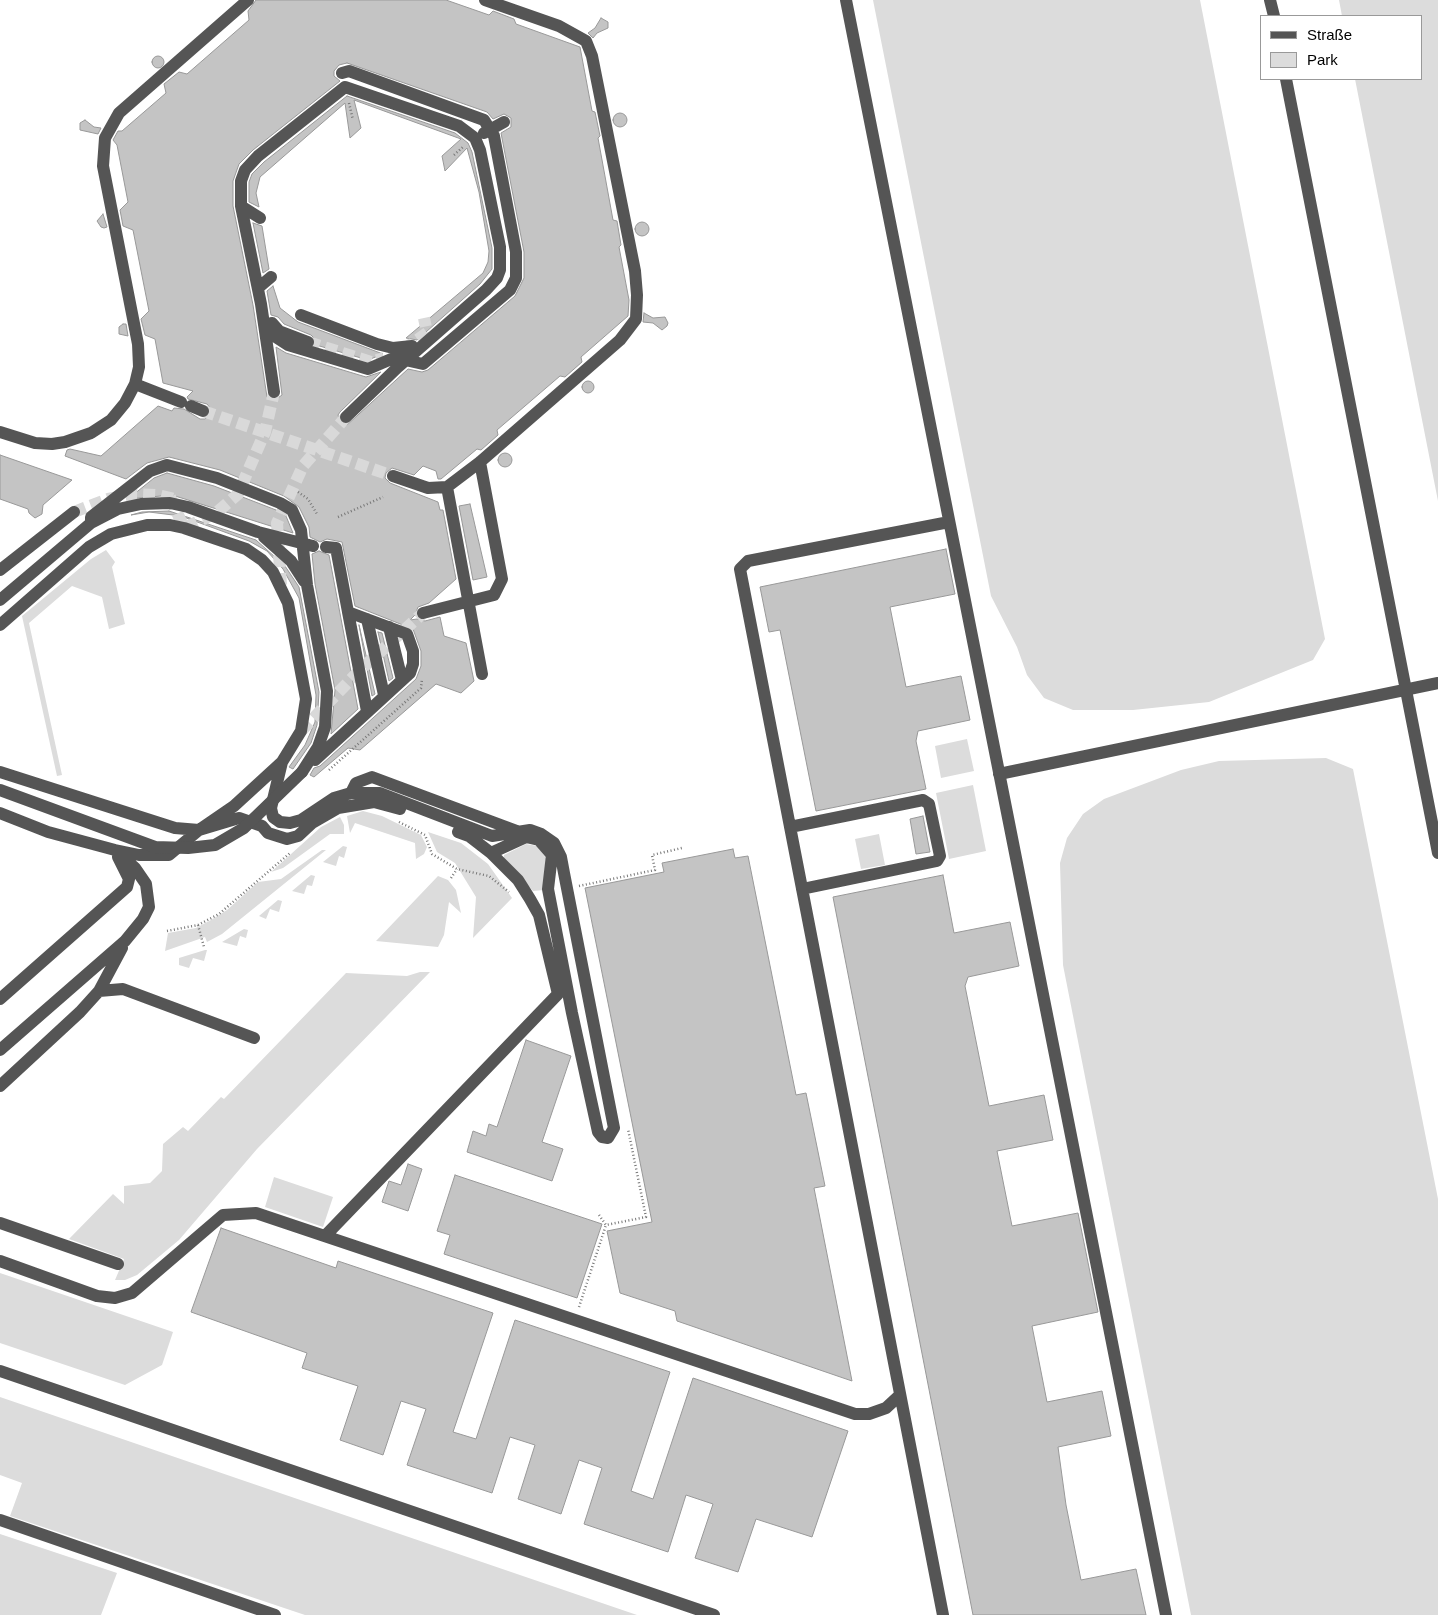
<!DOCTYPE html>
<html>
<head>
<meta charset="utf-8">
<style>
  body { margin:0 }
  #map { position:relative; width:1438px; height:1615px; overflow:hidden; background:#fff; font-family:Helvetica,sans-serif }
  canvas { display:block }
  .legend { position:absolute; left:1260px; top:15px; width:162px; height:65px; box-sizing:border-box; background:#fff; border:1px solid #999; margin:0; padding:6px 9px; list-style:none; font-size:15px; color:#000 }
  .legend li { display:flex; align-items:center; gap:10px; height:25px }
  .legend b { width:25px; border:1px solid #999 }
</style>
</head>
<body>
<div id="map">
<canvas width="1438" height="1615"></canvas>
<ul class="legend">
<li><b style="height:6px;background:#555"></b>Straße</li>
<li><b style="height:14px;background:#dcdcdc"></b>Park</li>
</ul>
</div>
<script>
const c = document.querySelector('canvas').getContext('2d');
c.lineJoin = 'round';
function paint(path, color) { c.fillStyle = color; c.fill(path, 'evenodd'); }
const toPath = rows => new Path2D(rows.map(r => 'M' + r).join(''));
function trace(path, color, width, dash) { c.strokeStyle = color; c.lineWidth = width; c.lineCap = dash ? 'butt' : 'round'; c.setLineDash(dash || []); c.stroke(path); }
paint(toPath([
  [873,0,1200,0,1325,639,1313,660,1209,702,1133,710,1073,710,1044,698,1027,675,1017,647,991,596],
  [1339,0,1438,0,1438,501,1355,79,1422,79,1422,16,1342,16],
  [106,550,115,562,112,567,125,624,109,629,102,597,72,586,29,623,62,775,57,776,22,616,91,559],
  [967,739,974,771,941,778,935,746],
  [1326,758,1353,769,1438,1199,1438,1615,1191,1615,1063,965,1060,863,1067,838,1083,814,1104,799,1181,770,1219,761],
  [973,785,986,851,949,859,936,793],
  [363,811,382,816,421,835,427,847,424,854,416,859,415,843,355,823,350,833,347,816],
  [340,817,344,825,344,834,330,834,283,868,271,872,321,827],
  [428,832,461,843,488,864,512,898,473,938,476,897,455,863,437,852],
  [879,834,885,865,861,869,855,839],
  [526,844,537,846,546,858,544,890,533,891,504,858,504,855],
  [343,846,347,847,344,858,339,856,336,866,323,862],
  [322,850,326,850,222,934,207,942,205,937,165,951,168,933,196,928,211,920,227,910,258,882,281,879],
  [311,875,315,876,312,886,307,885,304,894,292,891],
  [438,876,448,880,456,890,461,913,449,902,444,935,438,947,376,941],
  [278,900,282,901,279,912,270,909,266,919,259,916],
  [244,929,248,930,246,938,240,936,237,946,222,942],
  [205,950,207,950,204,961,193,958,189,968,179,965,179,958],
  [420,972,430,972,257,1149,179,1240,137,1275,125,1280,115,1280,124,1259,69,1239,113,1194,124,1204,124,1186,150,1183,162,1171,163,1144,183,1127,188,1131,221,1097,224,1099,346,973,407,976],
  [274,1177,333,1197,323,1227,265,1207],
  [0,1273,173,1332,162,1365,125,1385,0,1343],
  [0,1397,236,1478,637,1615,305,1615,10,1516,22,1483,0,1475],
  [0,1534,117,1573,101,1615,0,1615]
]), '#dcdcdc');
const building = toPath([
  [256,0,446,0,489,15,493,11,514,19,516,24,580,47,592,111,595,112,600,136,598,138,613,220,617,221,621,245,619,247,629,300,628,316,581,357,582,362,565,377,560,376,497,430,498,435,481,450,477,449,441,479,438,479,436,471,423,466,414,475,392,468,386,473,385,478,390,483,438,502,440,510,443,510,456,579,429,603,418,607,415,615,410,620,417,619,425,621,440,617,444,636,466,643,474,681,461,693,436,684,360,750,348,748,314,777,310,775,314,768,320,766,416,679,421,666,421,651,413,629,355,606,342,542,327,539,320,542,310,537,309,527,299,507,284,496,220,470,169,457,147,463,126,479,65,456,67,450,70,449,101,456,158,406,172,411,174,408,184,409,200,419,205,419,210,415,211,409,207,404,188,399,187,397,193,391,163,383,155,339,145,335,141,319,149,311,133,230,123,226,120,210,128,202,117,145,113,140,118,131,122,131,166,93,164,84,179,72,187,74,249,20,248,11,256,0],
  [347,63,487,112,493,119,504,114,511,118,511,127,501,133,524,252,524,278,515,296,428,370,422,372,408,369,347,425,340,422,338,415,340,412,381,372,366,377,286,353,276,347,282,395,275,400,267,397,253,305,233,206,233,181,239,164,253,150,340,81,334,76,334,71,339,65,347,63],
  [601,18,608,22,608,28,597,33,593,38,588,33,595,28,601,18],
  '152 62a6 6 0 1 1 12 0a6 6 0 1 1-12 0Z',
  [347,96,455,133,468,143,472,152,492,248,492,269,480,284,417,340,406,338,483,273,488,262,489,251,479,192,467,148,445,171,442,156,461,139,354,100,361,128,350,138,345,103,260,177,256,193,259,207,249,202,249,182,252,174,264,162,347,96],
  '613 120a7 7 0 1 1 14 0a7 7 0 1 1-14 0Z',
  [85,120,94,127,101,128,98,134,80,130,80,123,85,120],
  [103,214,107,227,104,228,101,227,97,221,103,214],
  '635 229a7 7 0 1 1 14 0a7 7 0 1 1-14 0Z',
  [253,223,262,226,269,269,263,273,253,223],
  [273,286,280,308,298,322,383,354,368,360,316,345,316,340,311,335,284,324,278,317,271,315,267,291,273,286],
  [644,313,653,318,665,317,668,323,667,326,662,330,653,323,643,322,644,313],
  [123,324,126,324,128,336,119,334,119,327,123,324],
  '582 387a6 6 0 1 1 12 0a6 6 0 1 1-12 0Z',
  '498 460a7 7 0 1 1 14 0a7 7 0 1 1-14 0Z',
  [0,455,72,480,43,505,42,514,35,518,29,513,28,509,0,499,0,455],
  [167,473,214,486,276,510,286,516,293,533,172,495,128,499,154,478,167,473],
  [470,504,487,577,473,580,459,506,470,504],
  [169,511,256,540,285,566,299,587,319,692,317,725,311,743,293,769,289,767,305,745,315,722,316,695,299,598,283,569,267,551,249,541,181,516,149,512,131,515,142,512,169,511],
  [946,549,955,594,890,607,906,687,961,676,970,720,918,731,916,741,926,789,816,811,780,630,769,632,760,587,946,549],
  [319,551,329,555,358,709,331,734,335,690,315,584,312,554,319,551],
  [359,625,375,694,372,696,359,625],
  [378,632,382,633,393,678,389,681,378,632],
  [923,816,930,852,916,854,910,819,923,816],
  [733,849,735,858,748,856,796,1095,806,1093,825,1186,814,1188,852,1381,677,1321,675,1311,620,1293,607,1231,652,1222,585,888,664,872,662,863,733,849],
  [943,875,954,933,1010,922,1019,966,968,977,965,986,989,1106,1044,1095,1053,1140,997,1151,1012,1226,1078,1213,1098,1312,1032,1326,1047,1402,1102,1391,1111,1436,1058,1447,1066,1505,1081,1580,1136,1569,1146,1615,973,1615,833,897,943,875],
  [526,1040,571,1056,542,1142,563,1149,552,1181,467,1152,473,1131,486,1136,489,1124,497,1127,526,1040],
  [408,1164,422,1169,408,1211,382,1202,389,1181,401,1185,408,1164],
  [455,1175,602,1224,577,1298,444,1254,450,1235,437,1231,455,1175],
  [221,1228,336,1268,338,1261,493,1313,453,1432,476,1439,515,1320,670,1372,631,1491,653,1499,693,1378,848,1431,812,1537,756,1519,738,1572,695,1558,713,1504,686,1495,668,1552,584,1524,602,1468,579,1460,561,1514,518,1499,535,1445,510,1437,492,1493,407,1465,426,1409,401,1401,383,1455,340,1440,358,1386,302,1368,307,1353,191,1312,221,1228]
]);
paint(building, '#c4c4c4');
trace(building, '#999', 1);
trace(toPath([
  [308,342,371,362,384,358],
  [403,350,427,333,424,318],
  [203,411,393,476],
  [170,497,184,528,216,513,238,494,265,432,274,392],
  [74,512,108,499,134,494,158,495,178,500],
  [281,585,277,523,303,466,346,417],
  [301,731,359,671,423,613]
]), '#d9d9d9', 12, [12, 6]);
trace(toPath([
  [349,103,353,120],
  [454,155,464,146],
  [298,492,308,499,317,514],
  [338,517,383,497],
  [329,770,421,688,422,679],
  [399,822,425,835,432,854,457,869,489,876,509,892],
  [451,878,457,869],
  [579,886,655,870,652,855,682,848],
  [198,925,204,947],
  [167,931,198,925,219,914,290,853],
  [599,1215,606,1225,646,1217,628,1129],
  [579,1307,606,1225]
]), '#777', 2.5, [1, 2.5]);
trace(toPath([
  [846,0,1166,1615],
  [1270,0,1274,16],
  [342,73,349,71,484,120,494,136,516,252,516,278,510,290,423,364,405,360],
  [1286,79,1438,853],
  [484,133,504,122],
  [241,206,260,218],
  [258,288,271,277],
  [301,315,377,344,393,348,412,346],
  [266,323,268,332,288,345,368,369,410,351],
  [272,323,279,331,308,342],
  [135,384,181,402],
  [274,392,261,304,241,206,241,181,245,170,258,156,345,87,459,126,475,138,480,150,500,247,500,270,497,278,486,290,398,367,346,417],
  [191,406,203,411],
  [0,432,35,443,52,444,65,442,91,433,111,420,125,403,135,384,139,367,138,344,103,166,105,138,119,113,248,0],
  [393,476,428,488,447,487],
  [91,523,91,517,150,471,167,465,217,478,280,503,292,510,301,530,307,585,327,691,325,727,318,747,302,772],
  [264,537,291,561,304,581],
  [0,570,74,512],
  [0,600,91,523,118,509,141,504,170,503,188,507,258,532,313,546],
  [348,612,367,711],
  [423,613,494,595,502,579,480,462],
  [367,619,384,695],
  [0,625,89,547,111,534,147,525,170,525,184,528,246,549,262,560,273,572,288,603,306,699,301,731,282,762,234,806,199,830,169,855,139,855,115,850,48,832,0,813],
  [389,627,402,680],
  [482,674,447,487,480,462,620,340,636,319,637,295,635,271,592,56,586,41,559,26,485,0],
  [315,760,410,673,413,664,413,651,407,634,348,612,336,548,326,547],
  [282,762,271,808,273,817,280,822,290,823,301,820,334,798,351,793,380,793,492,836,530,830,541,834,554,843,561,857,564,873,614,1128,608,1138,602,1137,598,1132,572,1013,548,889,552,855,539,840,526,837,491,853],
  [0,772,175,828,199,830,239,818,262,826,268,833,287,839,298,836,312,823,338,808,374,802,400,809],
  [999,774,1438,683],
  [351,793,356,783,372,777,517,831],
  [790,827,923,800,929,804,940,856,937,861,802,889],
  [99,991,123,989,254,1038],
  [0,999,127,887,129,879,118,857],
  [0,1050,125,941,143,919,149,907,146,884,135,868,115,850],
  [0,1086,80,1012,99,991,122,948],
  [0,1223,118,1264],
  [325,1236,558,994,539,915,530,899,518,880,491,853,469,836,458,832],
  [0,1261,97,1296,115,1298,132,1293,223,1215,256,1213,855,1414,869,1414,886,1408,900,1395],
  [0,1371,714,1615],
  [0,1520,275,1615],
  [943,1615,740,569,748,561,949,522]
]), '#555', 12);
trace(toPath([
  [0,790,155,847,188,848,215,845,244,828,302,772]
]), '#555', 12);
</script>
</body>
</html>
